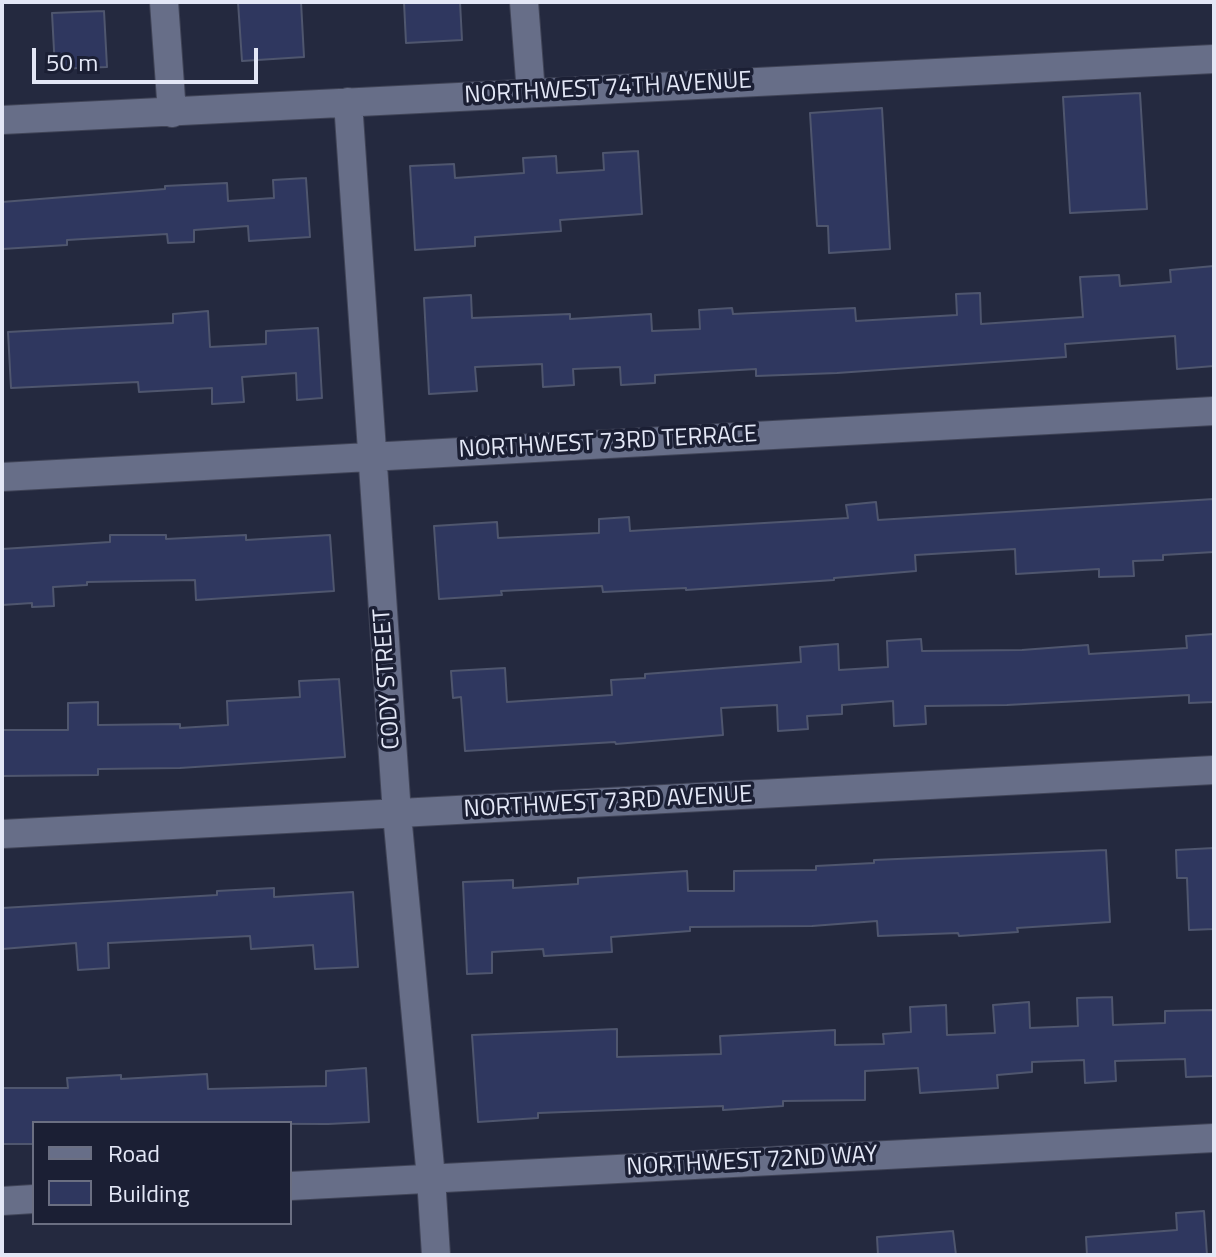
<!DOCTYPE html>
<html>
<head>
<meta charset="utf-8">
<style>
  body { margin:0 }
  #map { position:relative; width:1216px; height:1257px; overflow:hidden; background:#24293f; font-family:"Titillium Web",sans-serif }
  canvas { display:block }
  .frame { position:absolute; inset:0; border:4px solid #e3e7f6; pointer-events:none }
  .legend { position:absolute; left:32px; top:1121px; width:260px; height:104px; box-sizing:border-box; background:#1b1f34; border:2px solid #6b6f82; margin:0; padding:10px 14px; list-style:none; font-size:24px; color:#e3e7f6 }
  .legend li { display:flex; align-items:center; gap:16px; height:40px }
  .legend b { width:40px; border:2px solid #6b6f82 }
  .scale { position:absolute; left:32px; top:48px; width:226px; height:36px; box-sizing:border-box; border:4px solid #e3e7f6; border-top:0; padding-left:10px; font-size:24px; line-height:28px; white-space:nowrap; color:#e3e7f6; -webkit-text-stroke:6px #1b1f34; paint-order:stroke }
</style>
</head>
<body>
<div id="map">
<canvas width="1216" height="1257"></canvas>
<div class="frame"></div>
<ul class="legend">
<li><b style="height:10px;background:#676e88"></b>Road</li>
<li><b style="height:22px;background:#2f375f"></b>Building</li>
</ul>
<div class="scale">50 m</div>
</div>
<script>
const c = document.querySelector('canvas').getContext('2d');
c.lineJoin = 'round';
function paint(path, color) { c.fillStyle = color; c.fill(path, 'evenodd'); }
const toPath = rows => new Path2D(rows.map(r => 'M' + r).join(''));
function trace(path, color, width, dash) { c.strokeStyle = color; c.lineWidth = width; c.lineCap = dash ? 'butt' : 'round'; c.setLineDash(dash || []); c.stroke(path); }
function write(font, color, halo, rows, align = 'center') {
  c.font = font + ' "Titillium Web",sans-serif'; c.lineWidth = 7; c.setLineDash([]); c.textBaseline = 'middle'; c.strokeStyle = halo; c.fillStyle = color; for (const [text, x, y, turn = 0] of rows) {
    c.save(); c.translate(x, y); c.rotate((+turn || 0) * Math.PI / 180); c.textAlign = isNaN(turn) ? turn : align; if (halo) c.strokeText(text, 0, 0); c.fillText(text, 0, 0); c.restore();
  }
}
const building = toPath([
  [238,2,301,2,304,57,242,61,238,2],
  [404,2,460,2,462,40,406,43,404,2],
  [104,11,107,67,55,69,52,13,104,11],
  [1140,93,1147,209,1070,213,1063,97,1140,93],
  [882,108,890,249,829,253,828,226,817,226,810,113,882,108],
  [638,151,642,214,560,220,561,231,475,237,475,246,415,250,410,166,454,164,455,178,524,173,523,158,556,156,557,173,604,170,603,153,638,151],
  [306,178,310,237,249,241,248,226,194,230,194,242,168,243,167,234,67,240,67,245,2,249,2,202,165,189,165,186,227,183,228,201,274,198,273,180,306,178],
  [1214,266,1214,366,1177,369,1175,336,1065,344,1066,357,837,373,756,376,756,369,655,375,655,383,621,385,620,367,573,369,574,385,543,387,542,364,475,367,477,391,429,394,424,298,471,295,472,318,570,314,570,319,651,314,652,331,700,329,699,310,732,308,733,314,855,308,856,321,957,315,956,294,980,293,981,324,1083,317,1080,277,1119,275,1120,286,1171,282,1170,270,1214,266],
  [208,311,210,347,266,344,266,331,318,328,322,398,297,400,296,373,242,377,244,402,212,404,212,388,139,392,138,382,11,388,8,332,173,323,173,314,208,311],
  [1214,499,1214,552,1163,555,1163,560,1133,561,1134,576,1099,577,1099,569,1016,574,1015,549,915,555,916,571,834,578,834,580,686,590,686,588,603,592,602,586,501,591,502,595,439,599,434,526,497,522,498,538,599,533,599,519,629,517,630,531,848,518,846,505,876,502,878,520,1214,499],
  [110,535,166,535,166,539,246,535,246,540,330,535,334,591,196,600,195,580,87,582,87,585,53,587,54,606,32,607,32,603,2,605,2,549,110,542,110,535],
  [1214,634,1214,702,1189,703,1189,695,1007,705,925,706,926,724,894,726,893,701,842,705,842,714,807,716,808,729,778,731,777,705,721,708,723,735,616,744,615,742,465,751,461,697,453,698,451,671,505,668,507,702,612,695,611,680,645,678,645,674,801,662,800,647,838,644,839,670,888,667,887,641,921,639,922,651,1022,650,1088,645,1089,654,1187,648,1186,636,1214,634],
  [339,679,345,757,180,768,98,769,98,775,2,776,2,730,68,730,68,703,98,702,98,725,180,724,180,728,228,725,227,701,300,697,299,681,339,679],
  [1214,848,1214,929,1189,930,1187,878,1177,878,1176,850,1214,848],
  [1106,850,1110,922,1017,928,1018,932,959,936,958,933,878,936,877,921,812,926,690,927,690,931,611,937,612,952,544,956,543,949,492,952,492,973,467,974,463,882,513,880,513,888,578,884,578,878,687,871,688,891,734,891,734,871,816,870,816,866,874,863,874,860,1106,850],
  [274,888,274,897,353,892,358,967,315,969,313,945,251,949,250,936,108,943,109,968,78,970,76,943,2,949,2,908,217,895,217,891,274,888],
  [1112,997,1113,1025,1165,1023,1165,1011,1214,1010,1214,1076,1186,1077,1185,1059,1115,1061,1116,1081,1085,1083,1084,1060,1032,1062,1032,1072,997,1075,998,1088,920,1093,918,1068,865,1071,865,1100,783,1101,783,1106,723,1110,723,1106,538,1113,538,1118,478,1122,472,1035,617,1029,617,1057,721,1054,720,1036,835,1030,835,1045,884,1044,883,1034,911,1032,910,1007,946,1005,947,1035,995,1033,993,1005,1029,1002,1030,1028,1078,1026,1077,998,1112,997],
  [366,1068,369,1122,328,1124,34,1123,34,1144,2,1144,2,1088,68,1088,67,1078,121,1075,121,1079,207,1074,208,1089,326,1086,326,1071,366,1068],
  [1204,1211,1207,1255,1087,1255,1086,1237,1177,1230,1176,1213,1204,1211],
  [953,1231,956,1255,878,1255,877,1237,953,1231]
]);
paint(building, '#2f375f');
trace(building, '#4f566e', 2);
const street = toPath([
  [164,2,172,113],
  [524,2,531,93],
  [348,102,397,814,431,1178,436,1255],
  [2,120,1214,59],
  [2,477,1214,411],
  [2,834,1214,770],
  [290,1186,1214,1138],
  [2,1201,34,1199]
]);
trace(street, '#404457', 30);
trace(street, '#676e88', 28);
write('24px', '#e3e7f6', '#1b1f34', [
  ["NORTHWEST 74TH AVENUE",608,89,-3],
  ["NORTHWEST 73RD TERRACE",608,443,-3],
  ["CODY STREET",388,679,-94],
  ["NORTHWEST 73RD AVENUE",608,803,-3],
  ["NORTHWEST 72ND WAY",752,1162,-3]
]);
</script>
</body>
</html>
